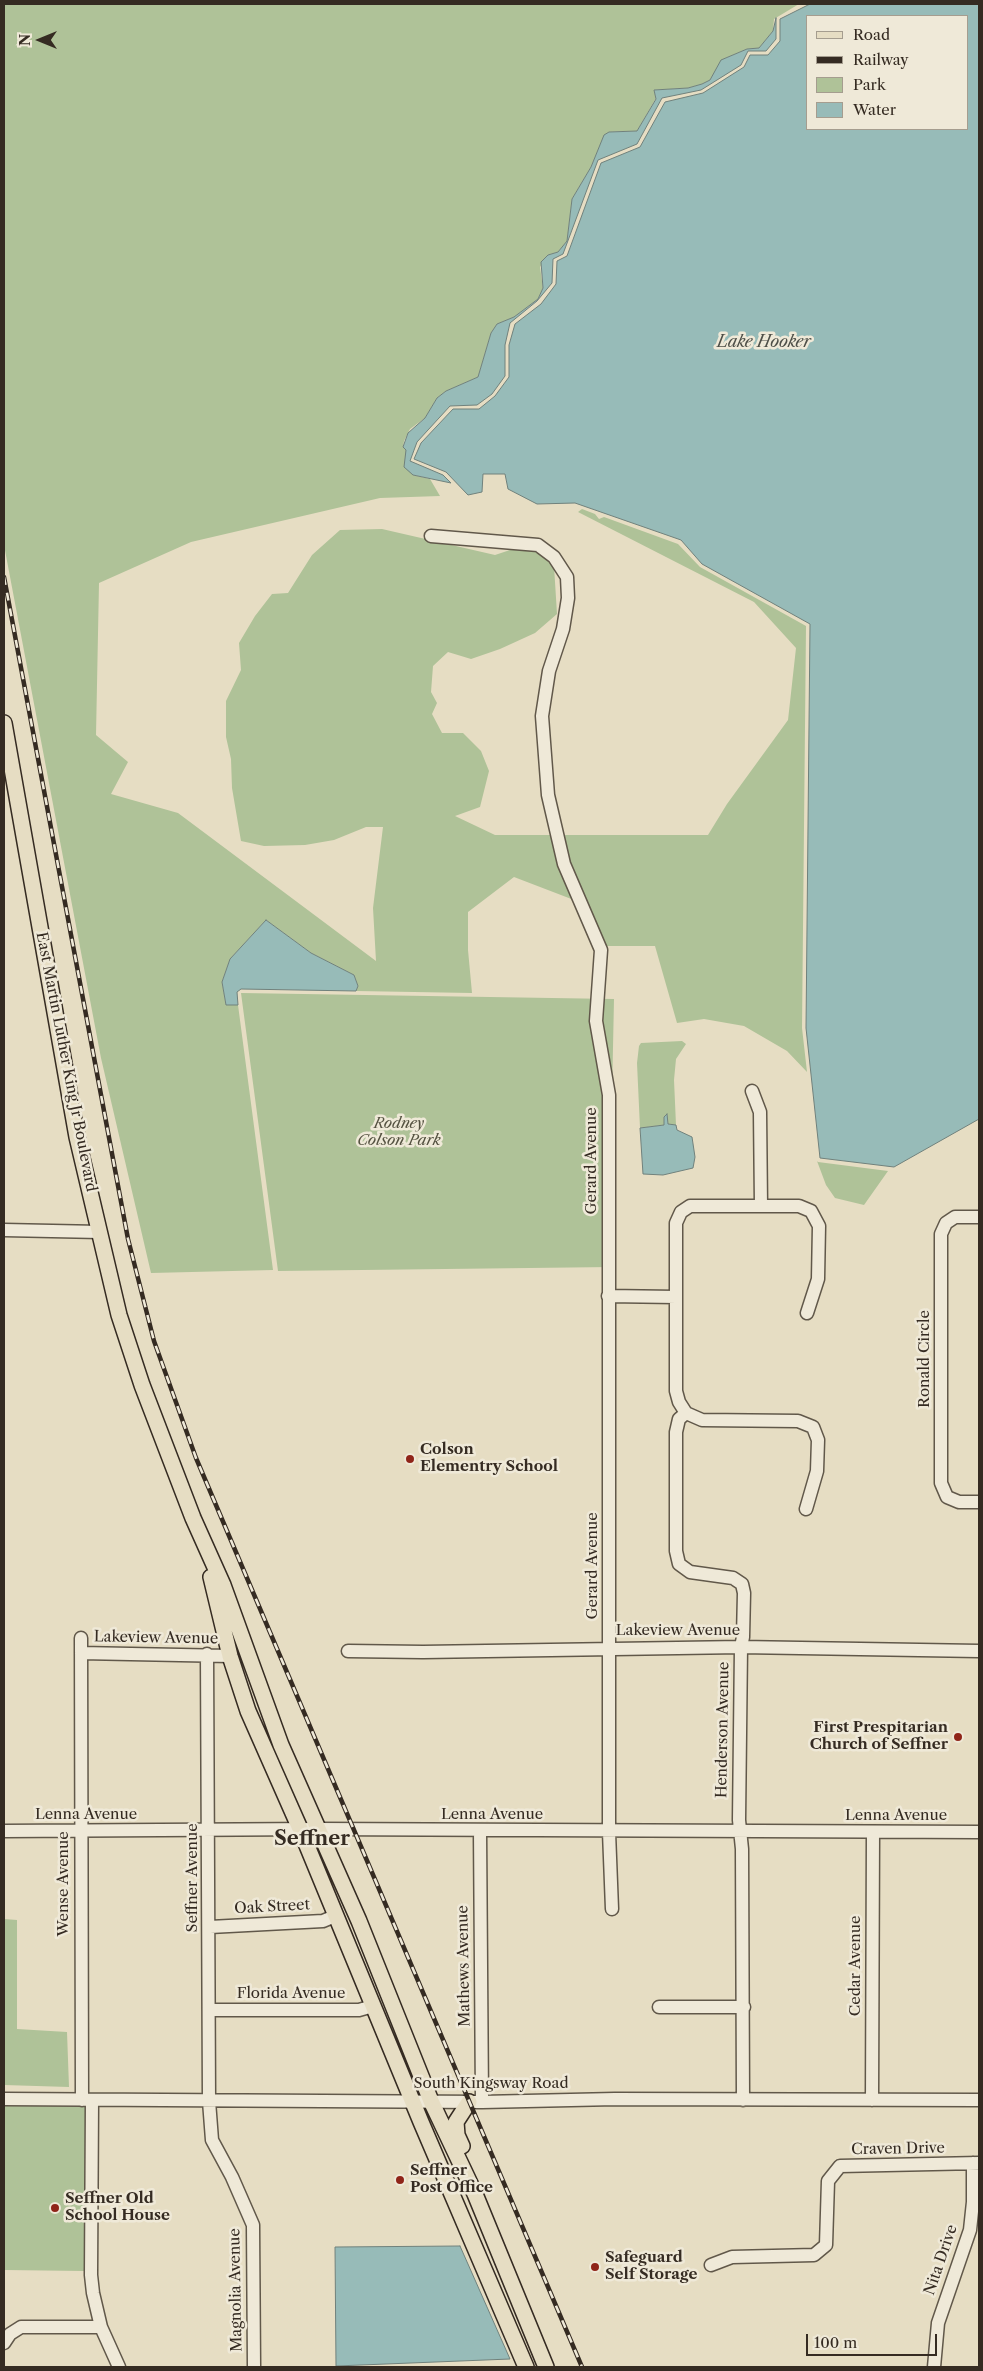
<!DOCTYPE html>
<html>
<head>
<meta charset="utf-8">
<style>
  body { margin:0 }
  #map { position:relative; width:983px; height:2371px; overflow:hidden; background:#e6ddc3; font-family:"Libre Caslon Text",serif }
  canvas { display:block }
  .frame { position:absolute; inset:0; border:5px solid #352b22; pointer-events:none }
  .legend { position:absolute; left:806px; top:15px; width:162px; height:115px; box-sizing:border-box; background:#efe9d8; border:1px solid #a59d8f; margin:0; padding:6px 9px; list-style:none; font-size:15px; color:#352b22 }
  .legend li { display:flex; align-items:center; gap:10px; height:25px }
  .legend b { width:25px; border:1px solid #a59d8f }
  .north { position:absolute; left:15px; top:15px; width:50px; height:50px; -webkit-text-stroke:4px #efe9d8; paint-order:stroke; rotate:270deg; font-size:14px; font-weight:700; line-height:20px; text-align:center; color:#352b22 }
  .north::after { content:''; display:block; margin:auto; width:18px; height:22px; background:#352b22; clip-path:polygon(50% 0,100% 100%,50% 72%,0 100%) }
  .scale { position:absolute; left:806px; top:2334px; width:131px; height:22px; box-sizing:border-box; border:2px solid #352b22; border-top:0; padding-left:6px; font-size:15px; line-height:18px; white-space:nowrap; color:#352b22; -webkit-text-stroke:4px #efe9d8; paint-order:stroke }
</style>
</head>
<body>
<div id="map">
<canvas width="983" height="2371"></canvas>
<div class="frame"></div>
<ul class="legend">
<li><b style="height:6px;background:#e6ddc3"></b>Road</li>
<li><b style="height:6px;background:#352b22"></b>Railway</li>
<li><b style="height:14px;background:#afc298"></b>Park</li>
<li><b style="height:14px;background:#97bbb8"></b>Water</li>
</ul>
<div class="north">N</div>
<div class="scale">100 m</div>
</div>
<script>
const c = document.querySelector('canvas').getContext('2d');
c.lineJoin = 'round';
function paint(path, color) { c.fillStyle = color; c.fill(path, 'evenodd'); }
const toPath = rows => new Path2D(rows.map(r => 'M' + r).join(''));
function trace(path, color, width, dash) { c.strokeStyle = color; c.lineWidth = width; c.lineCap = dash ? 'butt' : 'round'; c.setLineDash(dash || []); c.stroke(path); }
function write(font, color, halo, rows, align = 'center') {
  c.font = font + ' "Libre Caslon Text",serif'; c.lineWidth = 5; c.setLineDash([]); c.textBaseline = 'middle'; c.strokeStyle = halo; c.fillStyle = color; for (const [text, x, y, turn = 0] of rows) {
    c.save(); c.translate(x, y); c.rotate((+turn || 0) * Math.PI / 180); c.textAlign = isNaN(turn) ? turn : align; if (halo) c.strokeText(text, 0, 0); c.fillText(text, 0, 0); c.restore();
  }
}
paint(toPath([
  [4,4,799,4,774,19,773,31,759,48,747,49,726,58,710,80,702,84,688,88,654,90,656,98,637,131,609,132,602,141,591,167,572,199,567,241,558,252,548,255,540,267,543,288,538,299,514,317,497,324,491,333,478,377,446,391,437,398,425,418,410,429,404,441,403,447,406,450,413,475,430,479,440,496,380,498,191,542,99,583,96,735,128,762,111,794,178,813,376,961,373,908,383,827,366,827,334,840,305,845,264,846,241,841,232,788,231,759,226,737,226,701,241,670,239,643,255,616,272,594,288,593,312,555,340,530,382,529,495,555,513,549,535,549,551,560,554,566,557,614,535,633,500,649,471,659,448,652,433,666,431,692,437,703,432,714,442,733,463,733,481,751,489,771,480,807,455,816,495,835,552,835,574,900,514,877,468,912,468,950,472,993,356,991,358,986,354,975,311,953,266,920,230,959,222,982,226,1005,238,1005,273,1270,151,1273,101,1058,4,545],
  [582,509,595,514,599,519,604,517,678,544,700,567,806,626,802,1028,807,1072,787,1051,744,1026,704,1019,677,1023,655,946,604,946,569,862,563,835,708,835,727,804,788,720,796,648,754,602,578,512],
  [241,993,614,999,611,1144,612,1267,278,1271],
  [682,1041,686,1044,676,1059,674,1080,676,1125,668,1124,666,1115,664,1125,640,1128,637,1063,639,1046,641,1043],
  [817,1161,818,1162,888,1171,864,1205,835,1198,826,1185],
  [4,1919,17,1920,17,2029,67,2032,69,2087,4,2085],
  [4,2105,88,2105,85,2271,4,2270]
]), '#afc298');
const water = toPath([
  [810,4,979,4,979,1119,894,1167,820,1158,806,1028,810,624,702,564,681,540,575,503,537,504,508,489,505,474,483,474,482,492,468,495,446,472,414,459,421,443,453,409,479,409,495,396,509,377,509,345,515,324,541,304,556,284,557,261,567,256,601,163,640,147,665,102,703,93,744,67,750,55,768,55,780,41,780,19,810,4],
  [967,16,967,129,807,129,807,16,967,16],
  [776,18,776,39,766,51,748,51,741,65,701,90,662,98,637,144,598,160,563,254,553,259,552,283,537,301,510,323,505,345,505,376,492,394,477,405,450,406,417,442,410,461,443,475,451,483,413,475,404,467,406,450,403,447,408,433,425,418,437,398,446,391,478,377,491,333,497,324,514,317,538,299,543,288,541,262,548,255,558,252,567,241,572,199,591,167,604,135,609,132,637,131,656,99,654,90,688,88,702,84,710,80,721,60,747,49,759,48,773,31,776,18],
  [266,920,311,953,354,975,358,986,356,991,241,989,237,992,238,1005,226,1005,222,982,230,959,266,920],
  [667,1114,668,1124,676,1125,677,1130,692,1137,695,1157,693,1168,663,1175,643,1174,640,1128,664,1125,664,1117,667,1114],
  [460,2246,510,2359,336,2366,335,2247,460,2246]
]);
paint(water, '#97bbb8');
trace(water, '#70817c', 1);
const minor = toPath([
  [431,536,538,545,554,557,567,577,568,598,563,629,549,671,542,716,548,795,564,864,601,950,596,1021,609,1095,609,1832,612,1909],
  [752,1091,760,1112,761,1206],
  [979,1217,955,1217,946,1223,941,1234,941,1483,947,1497,959,1502,979,1502],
  [4,1230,100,1232],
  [608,1296,676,1297],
  [686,1413,679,1419,676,1432,676,1551,679,1564,690,1572,733,1578,742,1584,744,1593,743,1637,741,1647,739,1820,742,1849,743,2100],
  [806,1509,817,1471,818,1440,813,1427,798,1421,702,1420,686,1413,679,1402,676,1391,676,1223,681,1212,690,1206,799,1206,811,1211,819,1226,818,1279,807,1313],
  [81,1638,82,2100],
  [348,1651,423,1652,741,1647,979,1651],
  [81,1653,230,1656],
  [207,1654,209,2101,212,2140,232,2177,253,2225,254,2367],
  [4,1831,317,1829,979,1832],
  [480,1831,482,2102],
  [210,1927,323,1921,335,1916],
  [659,2007,744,2007],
  [209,2010,359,2010,373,2006],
  [4,2099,482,2102,615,2099,979,2100],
  [92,2100,91,2275,93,2293,101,2327,119,2367],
  [872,2100,873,1832],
  [711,2265,732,2257,814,2255,826,2245,828,2181,840,2166,979,2163],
  [4,2343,10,2334,21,2327,101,2327],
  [934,2367,938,2323,970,2230,973,2202,973,2163]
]);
const major = toPath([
  [4,723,77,1137,119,1315,142,1385,193,1518,223,1585,281,1745,359,1921,431,2101,475,2194,546,2367],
  [211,1577,230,1656,248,1711,301,1831,421,2122,526,2367],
  [462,2146,457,2135,456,2122,469,2102]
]);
trace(minor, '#61584a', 15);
trace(major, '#352b22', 18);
trace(minor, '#efe9d8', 12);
trace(major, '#e6ddc3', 15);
const rail = toPath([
  [4,577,128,1239,154,1341,196,1458,582,2367]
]);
trace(rail, '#352b22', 4.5);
trace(rail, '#efe9d8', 2.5, [8]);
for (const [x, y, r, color] of [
  [410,1459,5,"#8f2418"],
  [958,1737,5,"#8f2418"],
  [400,2180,5,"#8f2418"],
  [55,2208,5,"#8f2418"],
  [595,2267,5,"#8f2418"]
]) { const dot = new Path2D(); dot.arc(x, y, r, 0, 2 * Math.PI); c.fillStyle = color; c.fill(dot); trace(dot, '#efe9d8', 2); }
write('15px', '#352b22', '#efe9d8', [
  ["East Martin Luther King Jr Boulevard",66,1062,79],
  ["Gerard Avenue",592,1161,-90],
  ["Ronald Circle",925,1359,-90],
  ["Gerard Avenue",593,1566,-90],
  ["Lakeview Avenue",678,1631],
  ["Lakeview Avenue",156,1638,1],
  ["Henderson Avenue",723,1730,-89],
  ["Lenna Avenue",86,1815],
  ["Lenna Avenue",492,1815],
  ["Lenna Avenue",896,1816],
  ["Seffner Avenue",193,1878,-90],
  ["Wense Avenue",64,1884,-90],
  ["Oak Street",272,1907,-3],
  ["Mathews Avenue",464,1966,-91],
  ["Cedar Avenue",856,1966,-90],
  ["Florida Avenue",291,1994],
  ["South Kingsway Road",491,2084],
  ["Craven Drive",898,2149,-1],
  ["Nita Drive",941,2260,-71],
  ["Magnolia Avenue",236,2290,-91]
]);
write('italic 15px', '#545140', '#efe9d8', [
  ["Rodney",399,1124],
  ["Colson Park",399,1141]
]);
write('bold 15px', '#352b22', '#efe9d8', [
  ["Colson",420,1450],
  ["Elementry School",420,1467],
  ["First Prespitarian",948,1728,"right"],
  ["Church of Seffner",948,1745,"right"],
  ["Seffner",410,2171],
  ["Post Office",410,2188],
  ["Seffner Old",65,2199],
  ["School House",65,2216],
  ["Safeguard",605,2258],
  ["Self Storage",605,2275]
], 'left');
write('italic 16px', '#4e4f48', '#efe9d8', [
  ["Lake Hooker",764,342]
]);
write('bold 20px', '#352b22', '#efe9d8', [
  ["Seffner",312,1839]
]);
</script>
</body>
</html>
